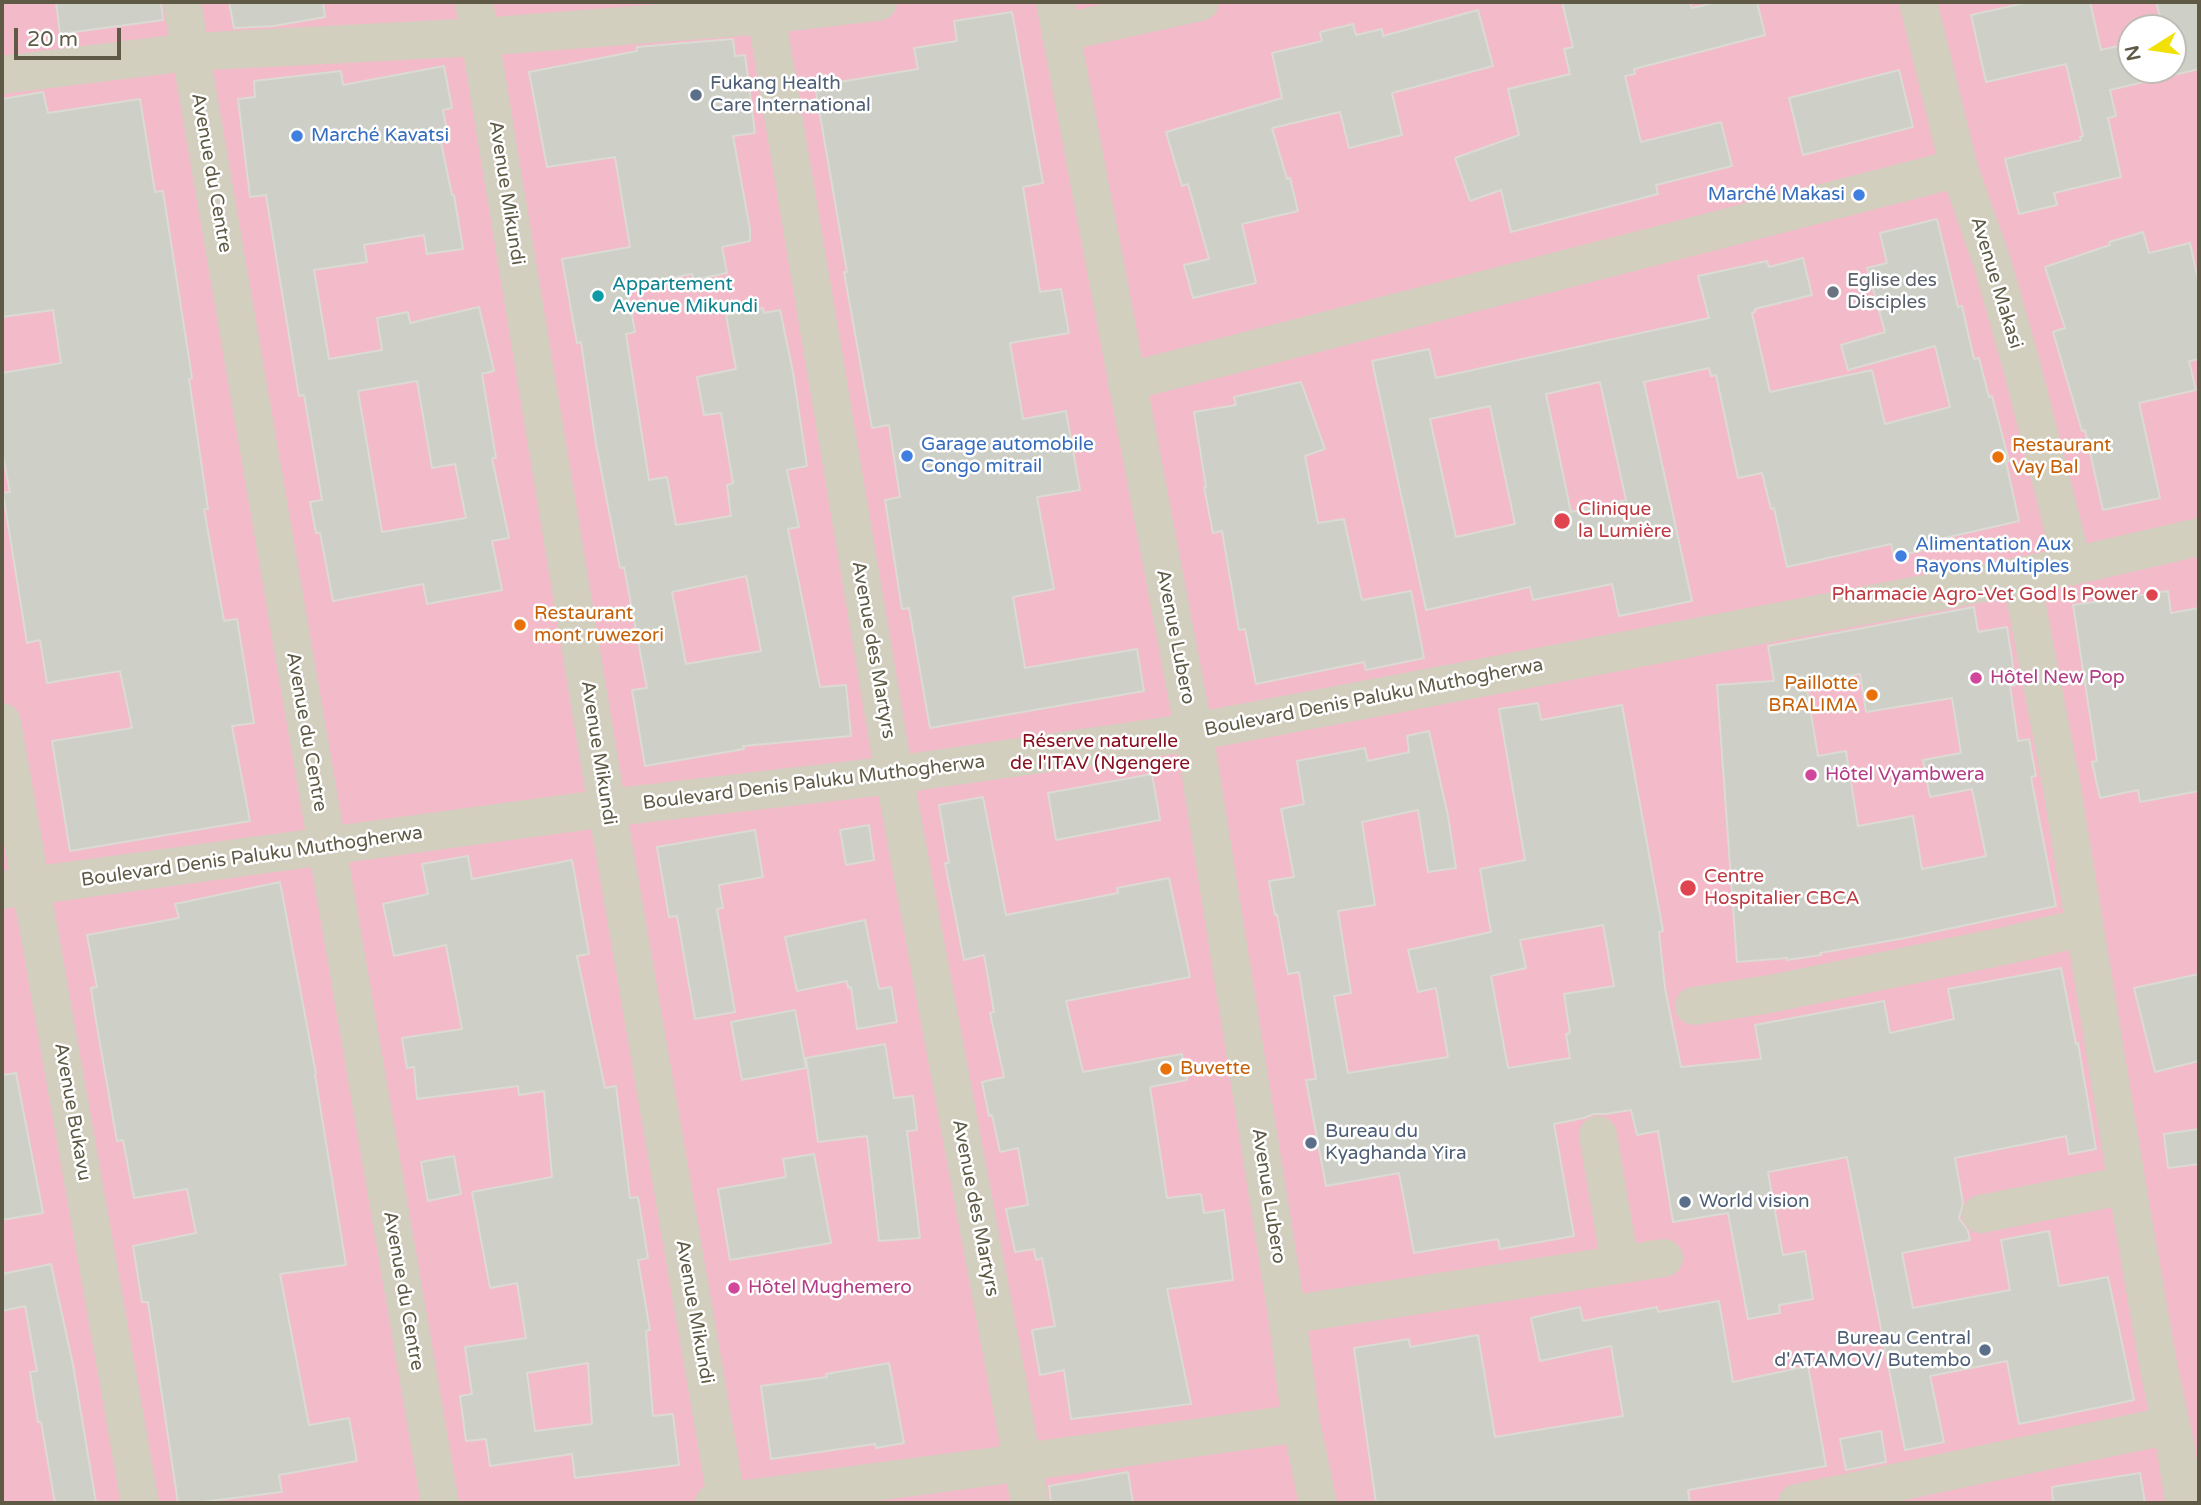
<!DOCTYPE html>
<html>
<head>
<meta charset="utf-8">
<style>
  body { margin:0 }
  #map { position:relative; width:2201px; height:1505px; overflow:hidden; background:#eff1f2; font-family:"Varela Round",sans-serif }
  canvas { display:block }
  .frame { position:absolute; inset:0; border:4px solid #5f5a46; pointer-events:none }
  .north { position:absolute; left:2117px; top:14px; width:70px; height:70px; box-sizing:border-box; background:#fff; border:2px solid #bfbdb5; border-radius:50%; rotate:258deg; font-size:19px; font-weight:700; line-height:28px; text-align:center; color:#5f5a46 }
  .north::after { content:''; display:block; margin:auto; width:24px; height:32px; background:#f2e009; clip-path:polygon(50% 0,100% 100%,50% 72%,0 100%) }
  .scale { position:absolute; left:14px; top:28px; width:107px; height:32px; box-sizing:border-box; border:4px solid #5f5a46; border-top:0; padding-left:9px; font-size:21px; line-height:24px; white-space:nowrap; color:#5f5a46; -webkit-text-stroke:5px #fff; paint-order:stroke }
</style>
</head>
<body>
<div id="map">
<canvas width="2201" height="1505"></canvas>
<div class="frame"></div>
<div class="north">N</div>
<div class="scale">20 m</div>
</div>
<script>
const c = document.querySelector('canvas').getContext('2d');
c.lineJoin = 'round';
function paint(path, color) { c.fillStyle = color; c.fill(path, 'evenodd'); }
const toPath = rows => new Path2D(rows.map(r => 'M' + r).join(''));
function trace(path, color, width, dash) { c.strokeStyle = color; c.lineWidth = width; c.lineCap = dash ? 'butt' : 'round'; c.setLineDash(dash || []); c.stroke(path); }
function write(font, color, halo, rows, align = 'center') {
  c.font = font + ' "Varela Round",sans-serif'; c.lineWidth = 5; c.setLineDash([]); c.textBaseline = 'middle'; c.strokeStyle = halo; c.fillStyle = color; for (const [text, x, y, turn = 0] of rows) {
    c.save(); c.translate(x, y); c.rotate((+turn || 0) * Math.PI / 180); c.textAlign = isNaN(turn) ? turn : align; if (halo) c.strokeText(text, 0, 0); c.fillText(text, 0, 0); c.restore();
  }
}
paint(toPath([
  [2,2,2199,2,2199,1503,2,1503],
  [2131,28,2173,28,2173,70,2131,70]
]), '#f3bac9');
const building = toPath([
  [56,2,161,2,163,20,60,34,56,2],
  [229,2,323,2,325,17,274,26,234,28,229,2],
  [1562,2,1690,2,1692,8,1717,2,1757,2,1765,35,1634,69,1635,74,1625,76,1641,142,1721,122,1732,166,1656,185,1658,194,1511,232,1501,190,1470,201,1455,158,1519,135,1508,89,1570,74,1564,49,1573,47,1562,2],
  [2029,2,2090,2,2101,50,2131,43,2131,70,2173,70,2173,28,2163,28,2156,2,2199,2,2199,69,2110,90,2116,116,2108,118,2121,177,2054,193,2057,205,2019,214,2005,159,2081,140,2080,137,2083,136,2066,64,1986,82,1971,15,2029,2],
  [1478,10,1493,66,1392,93,1402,135,1349,148,1340,112,1272,128,1287,179,1290,178,1298,211,1242,224,1256,283,1193,298,1184,265,1209,259,1188,184,1182,186,1166,132,1282,98,1272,53,1322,41,1320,32,1353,24,1356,35,1382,29,1383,36,1478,10],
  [1012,12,1043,183,1023,187,1040,292,1061,289,1069,333,1010,343,1023,419,1066,411,1080,490,1037,497,1054,589,1013,597,1025,668,1137,649,1144,691,930,728,909,608,902,609,885,500,900,497,889,425,872,428,844,272,847,272,815,86,918,69,914,48,957,41,954,21,1012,12],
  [733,39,735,56,745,55,755,133,733,136,750,229,750,241,722,247,727,273,694,280,692,274,627,287,635,332,626,334,649,480,667,477,676,525,731,516,727,485,733,483,721,413,704,415,697,377,736,369,726,315,763,308,764,313,780,310,793,372,807,466,787,470,799,527,788,529,820,687,846,685,851,736,743,746,744,749,645,766,632,690,647,688,624,567,620,568,596,444,581,342,577,343,562,259,630,247,615,157,547,167,529,72,637,51,637,47,733,39],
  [746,576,761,651,686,664,672,592,746,576],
  [444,66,452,108,443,110,447,131,439,133,452,195,454,195,463,249,427,254,424,235,364,245,367,262,314,270,329,359,382,350,377,318,408,312,410,323,479,307,494,371,482,374,496,458,492,458,509,538,492,541,502,590,427,604,423,584,333,601,320,533,316,533,310,502,322,500,304,395,299,396,266,195,250,197,238,99,255,97,254,81,341,71,343,85,444,66],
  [417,381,432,468,455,464,466,518,382,532,358,391,417,381],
  [1899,70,1913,127,1803,155,1789,98,1899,70],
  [43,92,48,113,140,99,155,192,163,191,192,378,189,379,208,509,204,509,224,621,237,619,254,723,232,726,250,821,70,851,52,741,132,728,120,671,47,683,40,640,27,643,3,493,10,492,2,451,2,373,61,363,53,310,2,317,2,99,43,92],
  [1937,219,1958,307,1962,306,1974,359,1979,358,1989,397,1992,396,2009,461,2006,462,2019,521,1927,542,1928,549,1894,557,1891,544,1787,567,1774,508,1771,509,1762,473,1738,478,1716,375,1711,376,1709,368,1644,382,1692,601,1619,616,1612,584,1533,600,1530,587,1426,610,1372,361,1429,349,1436,378,1709,318,1698,276,1767,261,1769,267,1803,258,1812,295,1755,309,1755,312,1752,313,1770,392,1872,370,1885,424,1950,407,1935,346,1848,370,1841,345,1885,332,1867,268,1887,263,1880,233,1937,219],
  [1600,382,1626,500,1571,512,1546,394,1600,382],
  [1490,406,1515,524,1456,537,1430,419,1490,406],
  [2143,232,2149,253,2190,243,2199,284,2199,359,2189,361,2196,390,2139,403,2160,498,2103,510,2085,430,2082,431,2053,332,2065,328,2045,267,2110,245,2109,242,2143,232],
  [1301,382,1325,449,1305,456,1318,523,1344,519,1362,600,1411,591,1424,658,1366,670,1364,662,1256,684,1245,629,1239,630,1222,531,1213,533,1204,487,1206,487,1194,412,1236,405,1234,397,1301,382],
  [2168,591,2171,613,2199,608,2199,791,2140,802,2138,790,2100,798,2092,762,2097,761,2073,605,2168,591],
  [1974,607,1978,632,2007,627,2016,685,2010,686,2018,741,2029,739,2036,776,2031,777,2056,906,1905,938,1820,953,1821,955,1787,960,1787,958,1737,962,1717,685,1774,681,1768,646,1974,607],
  [1860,674,1866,712,1952,698,1961,753,1923,760,1930,797,1972,789,1986,856,1922,869,1913,816,1858,826,1846,751,1818,756,1806,683,1860,674],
  [1538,703,1541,720,1622,705,1663,931,1659,932,1665,988,1681,1067,1761,1059,1755,1025,1884,1001,1890,1033,1954,1019,1948,989,2061,968,2076,1044,2078,1043,2096,1149,2069,1154,2066,1136,1955,1158,1963,1203,1959,1218,1968,1231,1970,1240,1902,1253,1913,1308,2010,1290,2001,1240,2049,1231,2059,1286,2108,1277,2134,1400,2019,1424,2007,1361,1930,1376,1944,1442,1905,1450,1847,1157,1768,1172,1783,1255,1805,1251,1813,1299,1779,1305,1780,1313,1748,1319,1728,1213,1673,1222,1658,1131,1637,1135,1631,1110,1605,1114,1594,1114,1584,1118,1554,1124,1574,1236,1500,1249,1498,1239,1414,1253,1399,1173,1326,1186,1306,1080,1316,1079,1299,972,1288,974,1277,914,1275,915,1269,881,1294,877,1281,809,1304,804,1297,761,1365,748,1368,761,1409,752,1407,736,1429,731,1448,816,1456,868,1428,872,1418,810,1362,822,1375,905,1338,911,1351,993,1334,996,1348,1073,1448,1057,1436,988,1418,992,1408,950,1491,932,1480,869,1525,860,1499,709,1538,703],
  [1603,925,1614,986,1564,994,1570,1033,1566,1034,1570,1058,1508,1068,1491,976,1526,968,1520,940,1603,925],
  [1152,774,1160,820,1056,840,1048,793,1152,774],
  [983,797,1006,915,1118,893,1117,888,1169,878,1190,977,1066,1001,1083,1072,1182,1054,1187,1080,1150,1087,1167,1198,1201,1194,1204,1213,1224,1210,1233,1280,1167,1289,1191,1404,1071,1419,1064,1370,1040,1375,1032,1330,1055,1326,1042,1258,1036,1260,1034,1249,1015,1252,1006,1209,1028,1205,1018,1148,1000,1152,992,1115,989,1116,982,1082,1004,1077,990,1013,994,1012,984,955,964,960,945,863,949,863,939,805,983,797],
  [869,825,874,860,846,865,840,830,869,825],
  [755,830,763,877,719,885,723,908,717,909,735,1012,695,1019,677,916,669,917,657,847,755,830],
  [468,856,472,879,572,860,589,954,577,956,605,1088,616,1086,630,1198,638,1197,648,1258,638,1260,650,1330,646,1331,653,1416,673,1414,679,1465,575,1478,572,1454,490,1466,486,1439,466,1441,460,1396,472,1394,465,1347,526,1338,517,1283,490,1288,472,1192,552,1177,544,1091,519,1095,518,1086,417,1099,414,1067,407,1068,402,1038,462,1029,446,945,394,956,383,904,428,894,422,864,468,856],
  [588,1363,592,1424,535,1431,527,1373,588,1363],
  [280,882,316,1074,315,1075,346,1265,280,1274,309,1425,349,1418,357,1461,279,1475,282,1492,194,1503,178,1503,148,1302,142,1302,133,1246,196,1233,187,1189,134,1198,123,1140,117,1141,95,1015,91,988,97,987,87,935,179,918,175,904,280,882],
  [865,920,879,989,891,987,897,1022,857,1029,851,987,848,988,847,981,797,991,785,937,865,920],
  [2199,974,2199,1061,2155,1072,2134,988,2199,974],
  [795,1010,806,1068,742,1080,731,1022,795,1010],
  [885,1044,894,1098,913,1096,917,1130,907,1131,920,1238,879,1241,867,1136,818,1142,806,1058,885,1044],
  [16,1073,43,1213,2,1220,2,1075,16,1073],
  [2199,1129,2199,1164,2168,1168,2164,1134,2199,1129],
  [814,1154,831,1243,730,1260,718,1189,786,1177,783,1159,814,1154],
  [454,1156,461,1194,428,1201,421,1162,454,1156],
  [51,1264,73,1365,96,1503,55,1503,41,1422,38,1422,30,1372,37,1371,25,1306,2,1311,2,1274,51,1264],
  [1719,1301,1733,1382,1808,1366,1826,1466,1688,1490,1690,1503,1376,1503,1354,1348,1409,1339,1410,1347,1478,1335,1495,1437,1623,1416,1611,1346,1540,1361,1531,1318,1580,1307,1583,1321,1657,1307,1658,1312,1719,1301],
  [889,1363,904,1443,876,1448,875,1444,771,1459,761,1386,827,1377,826,1374,889,1363],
  [1881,1431,1886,1462,1846,1470,1840,1439,1881,1431],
  [1128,1472,1133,1503,1051,1503,1049,1486,1128,1472],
  [2140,1473,2145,1503,2053,1503,2052,1487,2140,1473]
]);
paint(building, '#cecfc6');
trace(building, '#dbdbd3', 2);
trace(toPath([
  [182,2,440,1503],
  [474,2,607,808,727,1503],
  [764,2,894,775,1030,1503],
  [1055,2,1194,732,1287,1315,1301,1423,1318,1503],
  [1918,2,1959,168,1993,265,2021,364,2073,566],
  [1060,33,1200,2],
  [2,75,190,52,480,37,766,15,878,2],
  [1126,382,1959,168],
  [2021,576,2061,782,2127,1185,2158,1364,2176,1449,2184,1503],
  [2,722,140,1503],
  [2,890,607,808,894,775,1194,732,2073,566,2199,537],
  [1694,1006,1770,994,2009,945,2084,927],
  [1598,1135,1620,1264],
  [1981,1214,2127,1185],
  [1287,1315,1664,1258],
  [714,1503,989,1467,1301,1423],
  [1797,1503,2171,1425]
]), '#d3cfbf', 38);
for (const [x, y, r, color] of [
  [696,95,7,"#5c6f8a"],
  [297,136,7,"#3f7fe0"],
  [1859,195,7,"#3f7fe0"],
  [1833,292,7,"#6b7280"],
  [598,296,7,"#0f9aa8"],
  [907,456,7,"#3f7fe0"],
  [1998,457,7,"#e8710a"],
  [1562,521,9,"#e0444e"],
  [1901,556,7,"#3f7fe0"],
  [2152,595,7,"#e0444e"],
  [520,625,7,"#e8710a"],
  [1976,678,7,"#d1479c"],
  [1872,695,7,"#e8710a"],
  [1811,775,7,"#d1479c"],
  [1688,888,9,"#e0444e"],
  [1166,1069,7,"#e8710a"],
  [1311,1143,7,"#5c6f8a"],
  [1685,1202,7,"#5c6f8a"],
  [734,1288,7,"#d1479c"],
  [1985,1350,7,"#5c6f8a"]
]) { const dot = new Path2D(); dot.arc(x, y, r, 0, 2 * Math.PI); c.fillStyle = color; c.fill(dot); trace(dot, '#fff', 2.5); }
write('19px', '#4e5e75', '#fff', [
  ["Fukang Health",710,84],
  ["Care International",710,106],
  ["Bureau du",1325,1132],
  ["Kyaghanda Yira",1325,1154],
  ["World vision",1699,1202],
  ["Bureau Central",1971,1339,"right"],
  ["d'ATAMOV/ Butembo",1971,1361,"right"]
], 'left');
write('19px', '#366cbe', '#fff', [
  ["Marché Kavatsi",311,136],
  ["Marché Makasi",1845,195,"right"],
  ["Garage automobile",921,445],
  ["Congo mitrail",921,467],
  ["Alimentation Aux",1915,545],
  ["Rayons Multiples",1915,567]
], 'left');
write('19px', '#5f5a46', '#fff', [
  ["Avenue du Centre",211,173,80],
  ["Avenue Mikundi",506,193,81],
  ["Avenue Makasi",1996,283,73],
  ["Avenue Lubero",1175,637,79],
  ["Avenue des Martyrs",873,650,80],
  ["Boulevard Denis Paluku Muthogherwa",1374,698,-11],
  ["Avenue du Centre",306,732,80],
  ["Avenue Mikundi",598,753,81],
  ["Boulevard Denis Paluku Muthogherwa",814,783,-7],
  ["Boulevard Denis Paluku Muthogherwa",252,857,-8],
  ["Avenue Bukavu",72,1112,80],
  ["Avenue Lubero",1268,1196,81],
  ["Avenue des Martyrs",975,1208,79],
  ["Avenue du Centre",403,1291,80],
  ["Avenue Mikundi",694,1312,80]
]);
write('19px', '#5b616d', '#fff', [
  ["Eglise des",1847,281],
  ["Disciples",1847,303]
], 'left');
write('19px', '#0d838f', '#fff', [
  ["Appartement",612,285],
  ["Avenue Mikundi",612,307]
], 'left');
write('19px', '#c56008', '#fff', [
  ["Restaurant",2012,446],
  ["Vay Bal",2012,468],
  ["Restaurant",534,614],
  ["mont ruwezori",534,636],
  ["Paillotte",1858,684,"right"],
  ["BRALIMA",1858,706,"right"],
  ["Buvette",1180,1069]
], 'left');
write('19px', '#be3a42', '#fff', [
  ["Clinique",1578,510],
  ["la Lumière",1578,532],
  ["Pharmacie Agro-Vet God Is Power",2138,595,"right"],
  ["Centre",1704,877],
  ["Hospitalier CBCA",1704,899]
], 'left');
write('19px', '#b23c85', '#fff', [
  ["Hôtel New Pop",1990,678],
  ["Hôtel Vyambwera",1825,775],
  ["Hôtel Mughemero",748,1288]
], 'left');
write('19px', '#880f20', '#fff', [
  ["Réserve naturelle",1100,742],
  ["de l'ITAV (Ngengere",1100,764]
]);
</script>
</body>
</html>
